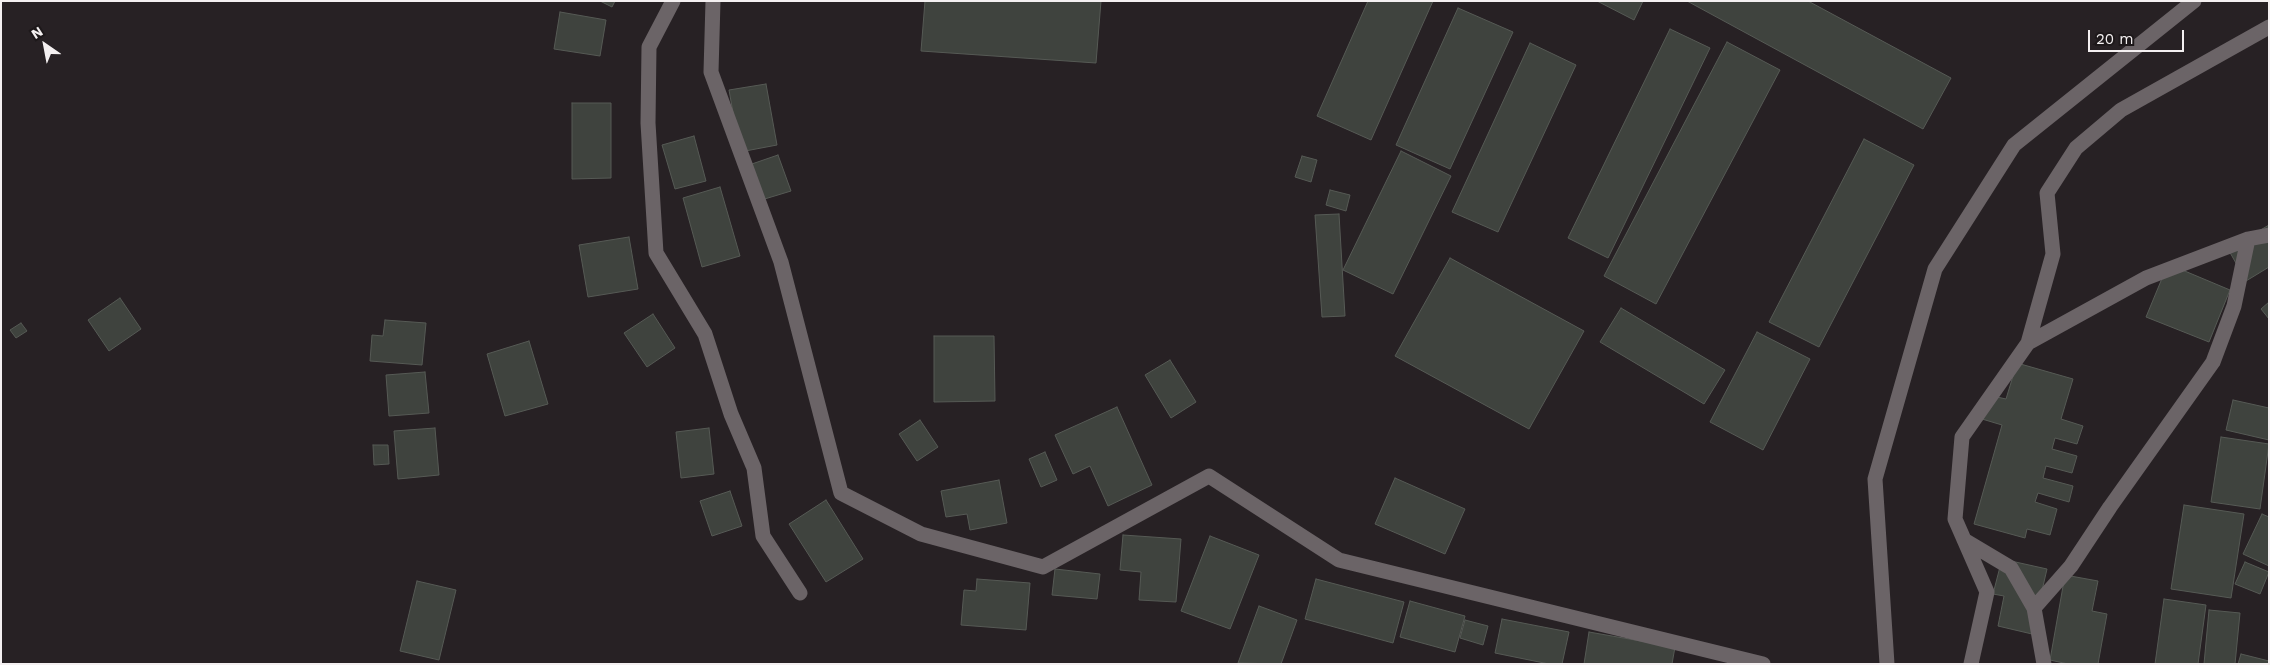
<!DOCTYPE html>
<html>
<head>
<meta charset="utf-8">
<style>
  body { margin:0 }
  #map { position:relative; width:2270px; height:665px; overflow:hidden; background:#272124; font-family:"Work Sans",sans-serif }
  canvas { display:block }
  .frame { position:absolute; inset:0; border:2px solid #f4f0f1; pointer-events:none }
  .north { position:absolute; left:20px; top:20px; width:50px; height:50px; -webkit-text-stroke:4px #1d181a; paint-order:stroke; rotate:327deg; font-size:14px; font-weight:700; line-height:20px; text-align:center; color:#f4f0f1 }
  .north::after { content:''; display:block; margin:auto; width:18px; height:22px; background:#f4f0f1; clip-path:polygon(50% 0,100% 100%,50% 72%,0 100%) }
  .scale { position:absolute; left:2088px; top:30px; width:96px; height:22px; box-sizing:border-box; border:2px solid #f4f0f1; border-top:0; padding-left:6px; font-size:15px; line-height:18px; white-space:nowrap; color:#f4f0f1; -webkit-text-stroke:4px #1d181a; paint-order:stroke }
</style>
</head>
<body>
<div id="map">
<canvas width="2270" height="665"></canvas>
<div class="frame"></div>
<div class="north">N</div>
<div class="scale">20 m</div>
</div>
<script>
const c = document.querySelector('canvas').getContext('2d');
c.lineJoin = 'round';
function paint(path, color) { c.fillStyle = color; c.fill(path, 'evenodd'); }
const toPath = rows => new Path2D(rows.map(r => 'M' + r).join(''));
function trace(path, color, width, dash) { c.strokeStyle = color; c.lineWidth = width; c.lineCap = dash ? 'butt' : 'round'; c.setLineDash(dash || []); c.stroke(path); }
const building = toPath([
  [600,1,615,1,612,7,600,1],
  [925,1,1101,1,1096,63,921,51,925,1],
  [1368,1,1433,1,1371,140,1317,116,1368,1],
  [1597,1,1643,1,1634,20,1597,1],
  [1687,1,1808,1,1951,78,1923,129,1687,1],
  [1458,8,1513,32,1450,169,1396,145,1458,8],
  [560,12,606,20,600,56,554,49,560,12],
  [1670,29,1710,48,1608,258,1568,238,1670,29],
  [1727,42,1780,70,1656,304,1604,276,1727,42],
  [1530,43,1576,65,1498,232,1452,212,1530,43],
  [766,84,777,145,740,152,729,90,766,84],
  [572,103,611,103,611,178,572,179,572,103],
  [694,136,706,181,675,189,662,145,694,136],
  [1864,139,1914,165,1819,347,1769,322,1864,139],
  [1401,151,1451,176,1393,294,1343,270,1401,151],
  [778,155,791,191,758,201,746,166,778,155],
  [1302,156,1317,160,1311,182,1295,177,1302,156],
  [720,187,740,256,702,267,683,198,720,187],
  [1330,190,1350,195,1346,211,1326,205,1330,190],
  [1339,214,1345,316,1322,317,1315,215,1339,214],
  [2269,225,2269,267,2246,281,2228,249,2269,225],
  [629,237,638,289,588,297,579,245,629,237],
  [1450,258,1584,331,1529,429,1395,356,1450,258],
  [2168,264,2230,290,2209,342,2146,317,2168,264],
  [120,298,141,329,109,351,88,320,120,298],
  [2269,302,2269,319,2261,309,2269,302],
  [1621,308,1725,370,1704,404,1600,342,1621,308],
  [653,314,675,348,647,367,624,333,653,314],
  [385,320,426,323,422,365,370,361,372,335,383,336,385,320],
  [21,323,27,331,16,338,10,330,21,323],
  [1757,332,1810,359,1763,450,1710,422,1757,332],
  [934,336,994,336,995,401,934,402,934,336],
  [529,341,548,404,505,416,487,354,529,341],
  [1170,360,1196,402,1171,418,1145,375,1170,360],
  [2017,363,2073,379,2061,419,2083,426,2077,444,2055,438,2052,449,2077,456,2072,473,2046,466,2043,478,2073,486,2069,502,2038,493,2035,502,2057,509,2050,535,2027,529,2025,538,1974,524,2002,425,1982,419,1988,395,2006,399,2017,363],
  [425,372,429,413,389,416,386,375,425,372],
  [2233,400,2269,408,2269,440,2226,430,2233,400],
  [1117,407,1152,485,1108,506,1090,466,1073,474,1055,435,1117,407],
  [920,420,938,447,917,461,899,434,920,420],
  [435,428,439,475,398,479,394,431,435,428],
  [709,428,714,474,681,478,676,432,709,428],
  [2221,437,2269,444,2260,509,2211,502,2221,437],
  [373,445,388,445,389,464,374,465,373,445],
  [1045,452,1057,480,1041,487,1029,459,1045,452],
  [1395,478,1465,509,1445,554,1375,524,1395,478],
  [999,480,1007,523,970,530,967,514,946,517,941,491,999,480],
  [730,491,742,526,712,536,700,501,730,491],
  [826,500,863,559,826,582,789,524,826,500],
  [2184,505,2244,514,2231,598,2171,589,2184,505],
  [2262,514,2269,517,2269,566,2243,554,2262,514],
  [1123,535,1181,539,1176,602,1139,600,1141,572,1120,570,1123,535],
  [1210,536,1259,555,1230,629,1181,611,1210,536],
  [2002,559,2047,569,2032,634,1998,626,2004,596,1993,594,2002,559],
  [2245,562,2269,572,2260,594,2235,584,2245,562],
  [1055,569,1100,574,1097,599,1052,595,1055,569],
  [2065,575,2098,581,2092,611,2107,614,2098,664,2068,664,2050,660,2065,575],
  [977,579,1030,583,1026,630,961,625,964,590,976,591,977,579],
  [1316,579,1404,602,1393,643,1305,619,1316,579],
  [417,581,456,590,439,660,400,651,417,581],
  [2164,599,2206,605,2198,664,2155,664,2164,599],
  [1410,601,1465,616,1455,652,1400,637,1410,601],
  [1259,606,1297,620,1281,664,1238,663,1259,606],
  [2209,610,2240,613,2235,664,2204,664,2209,610],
  [1502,619,1569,632,1562,664,1549,664,1495,653,1502,619],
  [1465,620,1488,626,1483,645,1460,638,1465,620],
  [1589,632,1675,647,1672,664,1584,664,1589,632],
  [2241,654,2269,661,2269,664,2238,664,2241,654]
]);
paint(building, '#3f433e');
trace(building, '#565a55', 1);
trace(toPath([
  [673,1,649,47,648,123,656,253,705,334,731,414,754,468,763,536,800,593],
  [713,1,711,72,781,262,841,493,921,534,1043,567,1209,476,1339,560,1763,664],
  [2028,343,2146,278,2248,239,2269,235],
  [1964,540,2011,568,2034,608,2044,664],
  [2034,608,2071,566,2110,507,2213,362,2234,306,2248,239],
  [1887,664,1875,479,1935,269,2014,145,2194,1],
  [1971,664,1987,592,1955,519,1962,437,2028,343,2053,254,2047,193,2076,148,2121,110,2269,27]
]), '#6b6467', 15);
</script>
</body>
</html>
